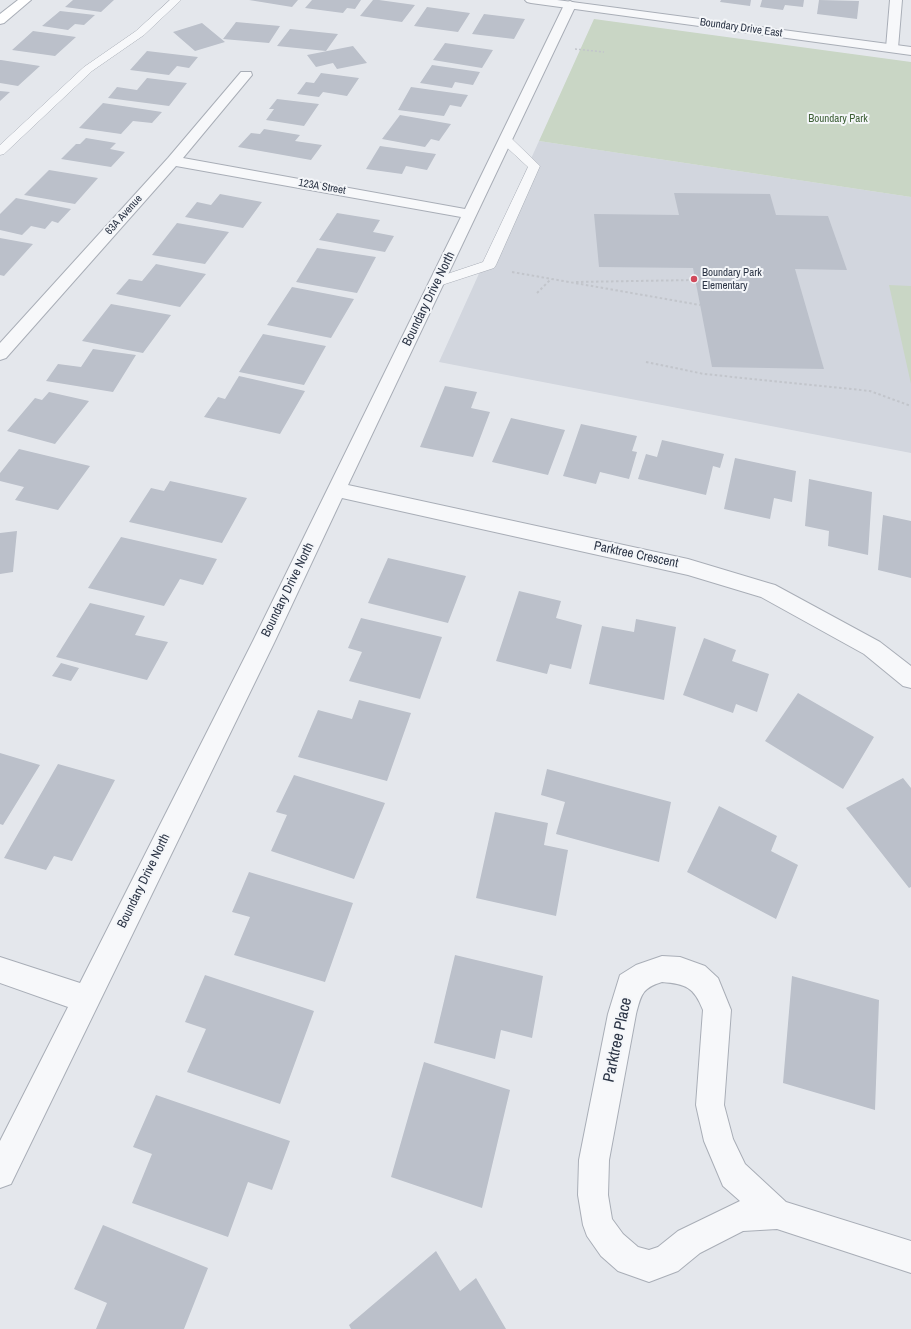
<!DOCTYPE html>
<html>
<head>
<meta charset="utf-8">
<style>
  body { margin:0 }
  canvas { display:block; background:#e4e7ec }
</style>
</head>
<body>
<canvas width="911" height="1329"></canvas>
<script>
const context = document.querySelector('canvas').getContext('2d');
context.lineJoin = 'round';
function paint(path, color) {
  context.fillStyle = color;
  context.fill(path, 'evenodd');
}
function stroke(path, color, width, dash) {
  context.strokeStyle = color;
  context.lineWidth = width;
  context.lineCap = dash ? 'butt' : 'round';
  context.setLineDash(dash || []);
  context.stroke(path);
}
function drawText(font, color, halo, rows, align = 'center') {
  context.font = font + ' "Archivo Narrow",sans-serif';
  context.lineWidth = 4;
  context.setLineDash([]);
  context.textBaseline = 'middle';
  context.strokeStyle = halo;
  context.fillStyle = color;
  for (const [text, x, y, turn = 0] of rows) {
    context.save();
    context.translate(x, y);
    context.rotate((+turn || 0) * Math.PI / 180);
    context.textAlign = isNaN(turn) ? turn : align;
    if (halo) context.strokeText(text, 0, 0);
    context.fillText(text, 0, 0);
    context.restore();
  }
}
const built = new Path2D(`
  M539 141 911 197V453L439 362Z`);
const green = new Path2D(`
  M594 19 911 62V197L539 141Z
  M889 285 911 286V384Z`);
const building = new Path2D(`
  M73 0H114L101 12 65 7Z
  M249 0H298L292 7Z
  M312 0H361L355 9 347 8 343 13 305 8Z
  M373 0H379L415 5 402 22 360 16Z
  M721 0H751L750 6 720 2Z
  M762 0H804L803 7 785 5 783 10 760 7Z
  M819 0 859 1 857 19 817 14Z
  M427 7 470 13 458 32 414 26Z
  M60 11 95 15 84 25 75 24 68 30 42 26Z
  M484 14 525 19 514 39 472 34Z
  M236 22 280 26 269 43 223 39Z
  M202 23 225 42 195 51 173 32Z
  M290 29 338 34 326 51 277 46Z
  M33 31 76 37 55 56 12 50Z
  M445 43 493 50 482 68 433 60Z
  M353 46 367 63 337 69 333 63 316 67 307 55Z
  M147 51 198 57 189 68 177 66 169 75 130 70Z
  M0 60H1L40 66 18 86 0 83Z
  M432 65 480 72 473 85 455 82 452 88 420 83Z
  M321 73 359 78 347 96 323 92 319 97 297 94 306 82 314 83Z
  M147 78 187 83 169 106 108 98 117 87 137 90Z
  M411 87 468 95 461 107 450 105 444 116 398 110Z
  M0 91 10 92 0 101Z
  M277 99 319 104 304 126 266 120 274 109H269Z
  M103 103 162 112 152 123 133 121 121 134 79 128Z
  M400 115 451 124 439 141 431 139 425 147 382 139Z
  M264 129 300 135 295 141 322 145 311 160 238 147 251 133 260 134Z
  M86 138 116 143 110 149 125 152 111 167 61 159 76 144H80Z
  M380 146 436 154 427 170 406 166 402 174 366 169Z
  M49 170 98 178 75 204 24 195Z
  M674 193 770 194 776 215 828 216 847 270 795 269 824 369 712 367 693 268 599 267 594 214 679 215Z
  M220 194 262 202 243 228 185 217 197 202 211 205Z
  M16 198 71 209 58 223 52 221 45 229 31 226 22 235 0 230V214Z
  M337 213 380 220 373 232 394 236 385 252 319 240Z
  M177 223 229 232 205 264 152 255Z
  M0 238 33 244 4 276 0 275Z
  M317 248 376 257 357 293 296 282Z
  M156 264 206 274 180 307 116 294 129 279 142 281Z
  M292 287 354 299 331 338 267 325Z
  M111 304 171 315 143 353 82 341Z
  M263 334 326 346 304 385 239 372Z
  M93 349 136 355 113 392 46 381 58 364 81 367Z
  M239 376 305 391 280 434 204 417 218 397 225 399Z
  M445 386 477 392 471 408 490 412 473 457 420 447Z
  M49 392 89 401 55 444 7 431 35 398 42 400Z
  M511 418 565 430 548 475 492 462Z
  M581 424 637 436 632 451 637 452 629 479 600 472 596 484 563 476Z
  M662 440 724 454 720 468 713 466 706 495 638 479 646 454 657 457Z
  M19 449 90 466 58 510 15 500 24 487 0 481V473Z
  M735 458 796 471 792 502 774 498 770 519 724 509Z
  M809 479 872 492 868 555 828 546 829 531 805 526Z
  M170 481 247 498 222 543 129 522 151 488 164 491Z
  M883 515 911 521V578L878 570Z
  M17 531 13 572 0 574V533Z
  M121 537 217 559 203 585 180 579 164 606 88 588Z
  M388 558 466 576 448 623 368 603Z
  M519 591 561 601 556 618 582 625 571 669 550 664 547 674 496 661Z
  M90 603 145 616 135 635 168 642 147 680 56 657Z
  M361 618 442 637 420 699 349 681 362 652 348 648Z
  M636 619 676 627 664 700 589 684 602 626 634 632Z
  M704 638 736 650 732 661 769 674 757 712 736 704 733 713 683 695Z
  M61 663 79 668 71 681 52 676Z
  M798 693 874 737 843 789 765 741Z
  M359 700 411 713 387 781 298 757 318 710 352 719Z
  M0 753 40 765 3 825 0 824Z
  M58 764 115 780 72 861 54 856 46 870 4 858Z
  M547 769 671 802 659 862 556 834 565 802 541 795Z
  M294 775 385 803 354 879 271 851 287 815 276 812Z
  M903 778 911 788V887L909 888 846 808Z
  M719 806 777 836 771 851 798 865 776 919 687 872Z
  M495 812 548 823 544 845 568 850 556 916 476 898Z
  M249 872 353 903 325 982 234 955 250 917 232 912Z
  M455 955 543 976 532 1038 501 1030 495 1059 434 1043Z
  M205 975 314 1011 280 1104 187 1072 206 1029 185 1022Z
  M792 976 879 1000 875 1110 783 1083Z
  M424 1062 510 1090 482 1208 391 1177Z
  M156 1095 290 1141 272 1190 248 1182 228 1237 132 1203 152 1154 133 1147Z
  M103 1225 208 1268 184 1329H96L107 1303 74 1289Z
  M436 1251 460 1291 476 1278 506 1329H351L349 1325Z`);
const pathFar1 = new Path2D(`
  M575 49 604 52`);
const path = new Path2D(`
  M512 272 700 305
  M576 282 695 280
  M537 293 551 279
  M646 362 704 374 870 391 911 406`);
const service = new Path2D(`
  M170 0H181L144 35 92 71 4 154 0 155V145L84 67 136 31Z
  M506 136 510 137 540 166 496 265 494 268 442 285 437 286 432 285 430 282 432 279 483 262 528 167 502 143 500 140 502 137Z`);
const minor = new Path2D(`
  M890 0H902L898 48 896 51H888L886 48Z
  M570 1 574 3 576 5 348 485 688 559 768 583 775 585 880 642 911 666V688L903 686 864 654 761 597 688 575 342 498 274 643 11 1184 0 1188V1141L68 1007 0 983V957L80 983 253 641 461 217 176 166 6 358 0 360V343L168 158 241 72H251L252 75 183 158 465 209 564 5 566 3Z
  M662 956 680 957 705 966 718 978 731 1010 724 1105 733 1139 745 1164 786 1202 911 1241V1273L777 1229 743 1231 700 1253 678 1271 649 1282 618 1271 601 1256 587 1236 583 1225 578 1195 579 1160 608 1014 620 975 636 965ZM662 982C686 984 694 987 703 1010L696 1105 704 1141 723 1186 740 1201 678 1231 658 1247 649 1250 638 1247 623 1234 612 1219 608 1195 609 1160 636 1014C641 995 642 988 662 982Z`);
const tertiary = new Path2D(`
  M525 0H557L911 47V55L531 3 527 2Z`);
const secondary = new Path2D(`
  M18 0H31L4 23 0 24V14Z`);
const markers = [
  [694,279,4,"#d1495b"]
];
const farStreetnames = [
  ["Boundary Drive East",741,28,8],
  ["123A Street",322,187,10],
  ["63A Avenue",124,215,-48]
];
const farParknames = [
  ["Boundary Park",838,119]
];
const farPoinames = [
  ["Boundary Park",702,273],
  ["Elementary",702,286]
];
const streetNames = [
  ["Boundary Drive North",429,299,-64],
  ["Parktree Crescent",636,555,12],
  ["Boundary Drive North",288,590,-64],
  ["Boundary Drive North",144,881,-64]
];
const nearStreetnames = [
  ["Parktree Place",618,1040,-78]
];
paint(built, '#d2d6de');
paint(green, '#c9d6c5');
paint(building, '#bbc0ca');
stroke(service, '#a9aeb7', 1);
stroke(minor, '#a9aeb7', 2);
stroke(tertiary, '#a9aeb7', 2);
stroke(secondary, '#a9aeb7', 2);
stroke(pathFar1, '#c2c5cb', 1.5, [2, 2]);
stroke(path, '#c2c5cb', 2, [2.5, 2.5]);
paint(service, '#f7f8fa');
paint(minor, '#f7f8fa');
paint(tertiary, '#f7f8fa');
paint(secondary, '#fff');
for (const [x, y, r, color] of markers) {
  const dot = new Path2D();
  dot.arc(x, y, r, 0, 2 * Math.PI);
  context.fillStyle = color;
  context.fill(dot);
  stroke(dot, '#f4f6f9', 1.5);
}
drawText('11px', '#2b3445', '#f4f6f9', farStreetnames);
drawText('11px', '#3f6138', '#f4f6f9', farParknames);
drawText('11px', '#2b3445', '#f4f6f9', farPoinames, 'left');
drawText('13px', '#2b3445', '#f4f6f9', streetNames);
drawText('16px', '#2b3445', '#f4f6f9', nearStreetnames);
</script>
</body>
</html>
